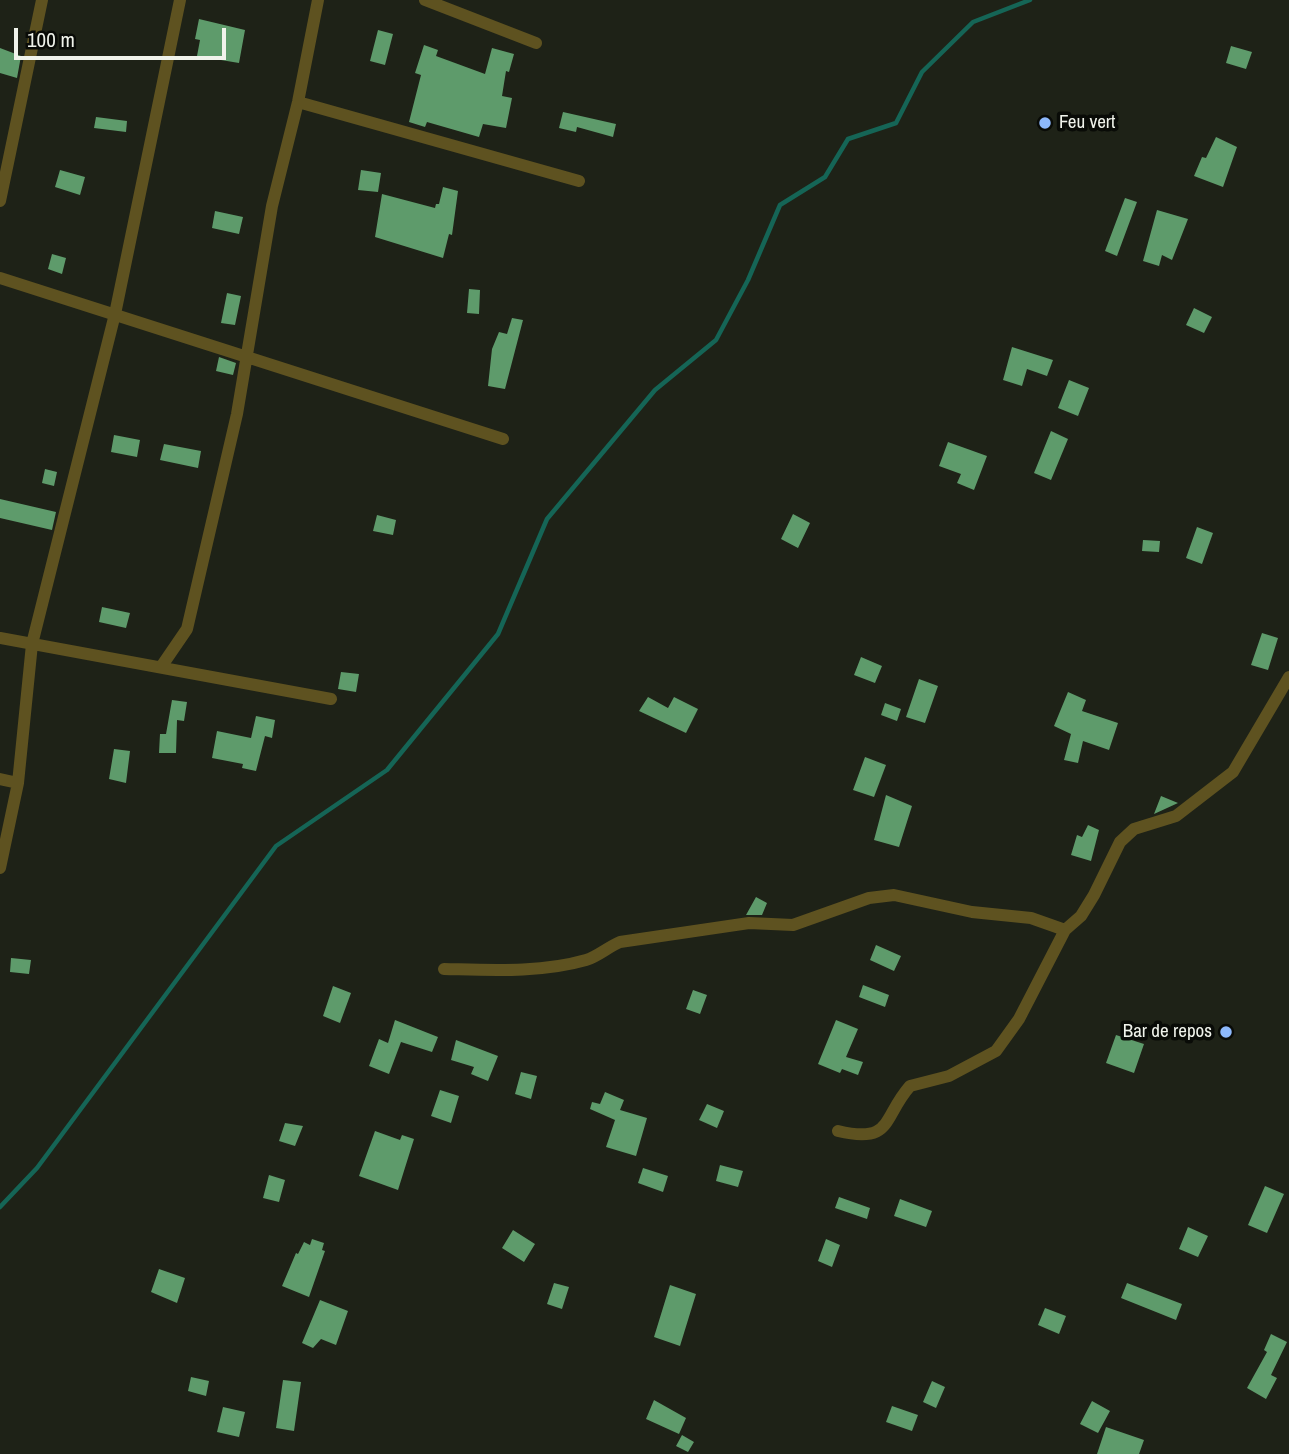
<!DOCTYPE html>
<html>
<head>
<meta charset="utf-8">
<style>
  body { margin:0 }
  #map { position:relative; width:1289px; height:1454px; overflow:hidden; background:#1e2217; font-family:"Archivo Narrow",sans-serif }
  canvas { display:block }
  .scale { position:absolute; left:14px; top:28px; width:212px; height:32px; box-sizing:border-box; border:4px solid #f0f3eb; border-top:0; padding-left:9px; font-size:21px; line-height:24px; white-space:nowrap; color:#f0f3eb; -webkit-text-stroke:5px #090b07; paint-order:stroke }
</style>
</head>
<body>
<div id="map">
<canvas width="1289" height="1454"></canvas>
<div class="scale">100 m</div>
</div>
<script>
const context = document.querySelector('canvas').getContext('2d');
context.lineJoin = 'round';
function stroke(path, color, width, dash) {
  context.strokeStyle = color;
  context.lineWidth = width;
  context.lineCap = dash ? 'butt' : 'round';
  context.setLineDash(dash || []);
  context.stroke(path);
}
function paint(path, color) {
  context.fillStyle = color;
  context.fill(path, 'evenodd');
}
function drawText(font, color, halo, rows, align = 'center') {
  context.font = font + ' "Archivo Narrow",sans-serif';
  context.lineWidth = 7;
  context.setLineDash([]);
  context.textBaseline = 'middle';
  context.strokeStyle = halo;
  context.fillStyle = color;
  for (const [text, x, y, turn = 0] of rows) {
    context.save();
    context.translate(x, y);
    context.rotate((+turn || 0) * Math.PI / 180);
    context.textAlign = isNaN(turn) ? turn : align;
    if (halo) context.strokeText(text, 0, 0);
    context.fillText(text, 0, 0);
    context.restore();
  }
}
const stream = new Path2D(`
  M0 1207 37 1168 276 846 387 770 498 634 547 519 655 390 716 340 748 280 780 205 825 177 848 139 896 123 922 72 973 22 1030 0`);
const building = new Path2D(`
  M199 19 245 30 239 63 197 56 200 40 195 39Z
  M378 30 393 34 385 65 370 61Z
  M424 45 438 50 436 56 485 74 492 48 514 54 509 72 506 71 502 96 512 98 506 128 483 124 479 137 427 122 425 127 409 122 421 75 415 73Z
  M1231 46 1252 52 1246 69 1226 63Z
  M0 48 21 56 17 78 0 73Z
  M563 112 616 124 613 137 577 127 576 132 559 128Z
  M96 117 127 121 126 132 94 128Z
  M1216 137 1237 147 1223 187 1194 176 1202 157 1206 158Z
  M60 170 85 177 80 195 55 187Z
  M361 170 381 173 378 192 358 190Z
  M443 187 458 191 452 235 449 234 443 258 375 237 382 194 435 208 436 204H439Z
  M1125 198 1137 202 1117 256 1105 251Z
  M1157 210 1188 219 1172 260 1162 255 1159 266 1143 261Z
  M215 211 243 217 239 234 212 228Z
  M52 254 66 258 62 274 48 269Z
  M469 289 480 290 479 314 467 313Z
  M227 293 241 296 235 325 221 323Z
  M1194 308 1212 317 1204 333 1186 325Z
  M512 318 523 320 505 389 488 386 492 349 499 332 507 334Z
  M1012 347 1053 360 1047 376 1027 369 1022 386 1003 380Z
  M219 357 236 363 233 375 216 371Z
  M1069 380 1089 388 1078 416 1058 408Z
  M1051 431 1068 439 1051 480 1034 473Z
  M114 435 140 440 137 457 111 452Z
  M948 442 987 456 974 490 957 483 961 474 939 466Z
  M164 444 201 451 198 468 160 460Z
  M45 469 57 472 54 486 42 483Z
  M0 499 56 512 52 530 0 518Z
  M793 514 810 523 798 548 781 539Z
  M377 515 396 520 393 535 373 531Z
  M1197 527 1213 533 1202 564 1186 558Z
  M1143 540 1160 541 1159 552 1142 551Z
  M102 607 130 613 126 628 99 622Z
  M1262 633 1278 638 1268 670 1251 665Z
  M861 657 882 666 875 683 854 675Z
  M341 672 359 674 356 692 338 689Z
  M919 679 938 686 925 723 906 717Z
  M1068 692 1086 700 1082 711 1118 723 1109 750 1083 741 1078 763 1064 760 1071 734 1054 726Z
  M648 697 668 708 674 697 698 709 686 733 639 711Z
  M172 700 187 702 184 721 177 720 176 753H159L160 734H166Z
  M885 703 901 709 897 721 881 715Z
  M256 716 275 720 272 738 265 736 256 771 242 768 243 764 212 758 217 731 251 738Z
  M114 749 130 751 126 783 109 779Z
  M865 757 886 765 874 797 853 790Z
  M886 795 912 806 899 847 874 840Z
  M1161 796 1178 803 1154 814Z
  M1088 825 1099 830 1091 861 1071 855 1077 835 1082 837Z
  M756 897 767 903 762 915H746Z
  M876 945 901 956 894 971 870 960Z
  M11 958 31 960 29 974 10 972Z
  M863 985 889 995 885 1007 859 997Z
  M333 986 351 993 340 1023 323 1016Z
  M693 990 707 995 700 1014 686 1009Z
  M395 1020 438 1037 432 1052 401 1042 389 1074 369 1066 379 1039 388 1043Z
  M836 1020 858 1029 846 1057 863 1062 858 1075 842 1069 840 1073 818 1064Z
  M1116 1035 1144 1044 1134 1073 1106 1063Z
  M456 1040 498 1056 488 1081 471 1074 474 1067 451 1060Z
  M521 1072 537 1076 531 1099 515 1094Z
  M440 1090 459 1096 451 1123 431 1116Z
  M605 1092 624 1100 620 1110 647 1118 636 1156 606 1147 615 1120 590 1109 592 1102 600 1104Z
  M707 1104 724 1111 717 1128 699 1120Z
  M285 1123 303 1126 295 1146 279 1141Z
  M375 1131 400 1140 402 1135 414 1139 398 1190 359 1176Z
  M720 1165 743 1171 738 1187 716 1181Z
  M643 1168 668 1176 663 1192 638 1183Z
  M269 1175 285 1180 279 1202 263 1198Z
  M1265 1186 1284 1194 1267 1233 1248 1225Z
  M839 1197 870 1208 867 1219 835 1208Z
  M900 1199 932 1211 926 1227 894 1216Z
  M1188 1227 1208 1236 1198 1257 1179 1249Z
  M513 1230 535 1244 524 1262 502 1248Z
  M312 1239 324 1243 322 1250 325 1251 309 1297 282 1286 296 1253 298 1254 304 1242 310 1245Z
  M826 1239 840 1245 832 1267 818 1261Z
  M159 1269 185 1278 177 1303 151 1292Z
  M554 1283 569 1287 562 1309 547 1304Z
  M1127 1283 1182 1304 1176 1320 1121 1298Z
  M670 1285 696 1294 680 1346 654 1337Z
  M320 1300 348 1311 336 1345 321 1339 313 1348 302 1343Z
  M1045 1308 1066 1316 1059 1334 1038 1325Z
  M1271 1334 1287 1342 1271 1375 1277 1378 1266 1399 1247 1388 1267 1352 1264 1350Z
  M191 1377 209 1381 206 1396 188 1391Z
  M283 1380 301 1382 294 1431 276 1428Z
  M932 1381 945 1387 936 1408 923 1402Z
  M654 1400 686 1418 679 1434 646 1419Z
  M1092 1401 1110 1411 1098 1433 1080 1424Z
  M892 1406 918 1415 912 1431 886 1422Z
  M223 1407 245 1412 239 1437 217 1432Z
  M1106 1427 1144 1440 1139 1454H1097Z
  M682 1435 694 1442 688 1452 676 1446Z`);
const minor = new Path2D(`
  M425 0 536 43
  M298 102 579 181
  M0 201 42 0
  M0 278 503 439
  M0 638 331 699
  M161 667 187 629 237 414 272 206 298 102 318 0
  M0 779 18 783
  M0 868 18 783 32 644 115 314 180 0
  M444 969C490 970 541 973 586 960 597 957 608 947 620 942L749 923 793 925 869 898 894 895 972 912 1031 918 1065 930
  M838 1131C893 1144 882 1118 910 1086L949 1076 996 1051 1019 1019 1065 930 1081 916 1094 895 1120 842 1134 829 1176 816 1233 772 1289 677`);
const markers = [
  [1045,123,7,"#8db9fc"],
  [1226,1032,7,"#8db9fc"]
];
const poiNames = [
  ["Feu vert",1059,123],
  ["Bar de repos",1212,1032,"right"]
];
stroke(stream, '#156556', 4.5);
paint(building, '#5e9b6b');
stroke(minor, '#5e5220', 12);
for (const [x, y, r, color] of markers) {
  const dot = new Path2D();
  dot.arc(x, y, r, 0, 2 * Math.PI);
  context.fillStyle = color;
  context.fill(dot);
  stroke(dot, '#090b07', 2.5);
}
drawText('19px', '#f0f3eb', '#090b07', poiNames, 'left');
</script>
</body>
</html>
